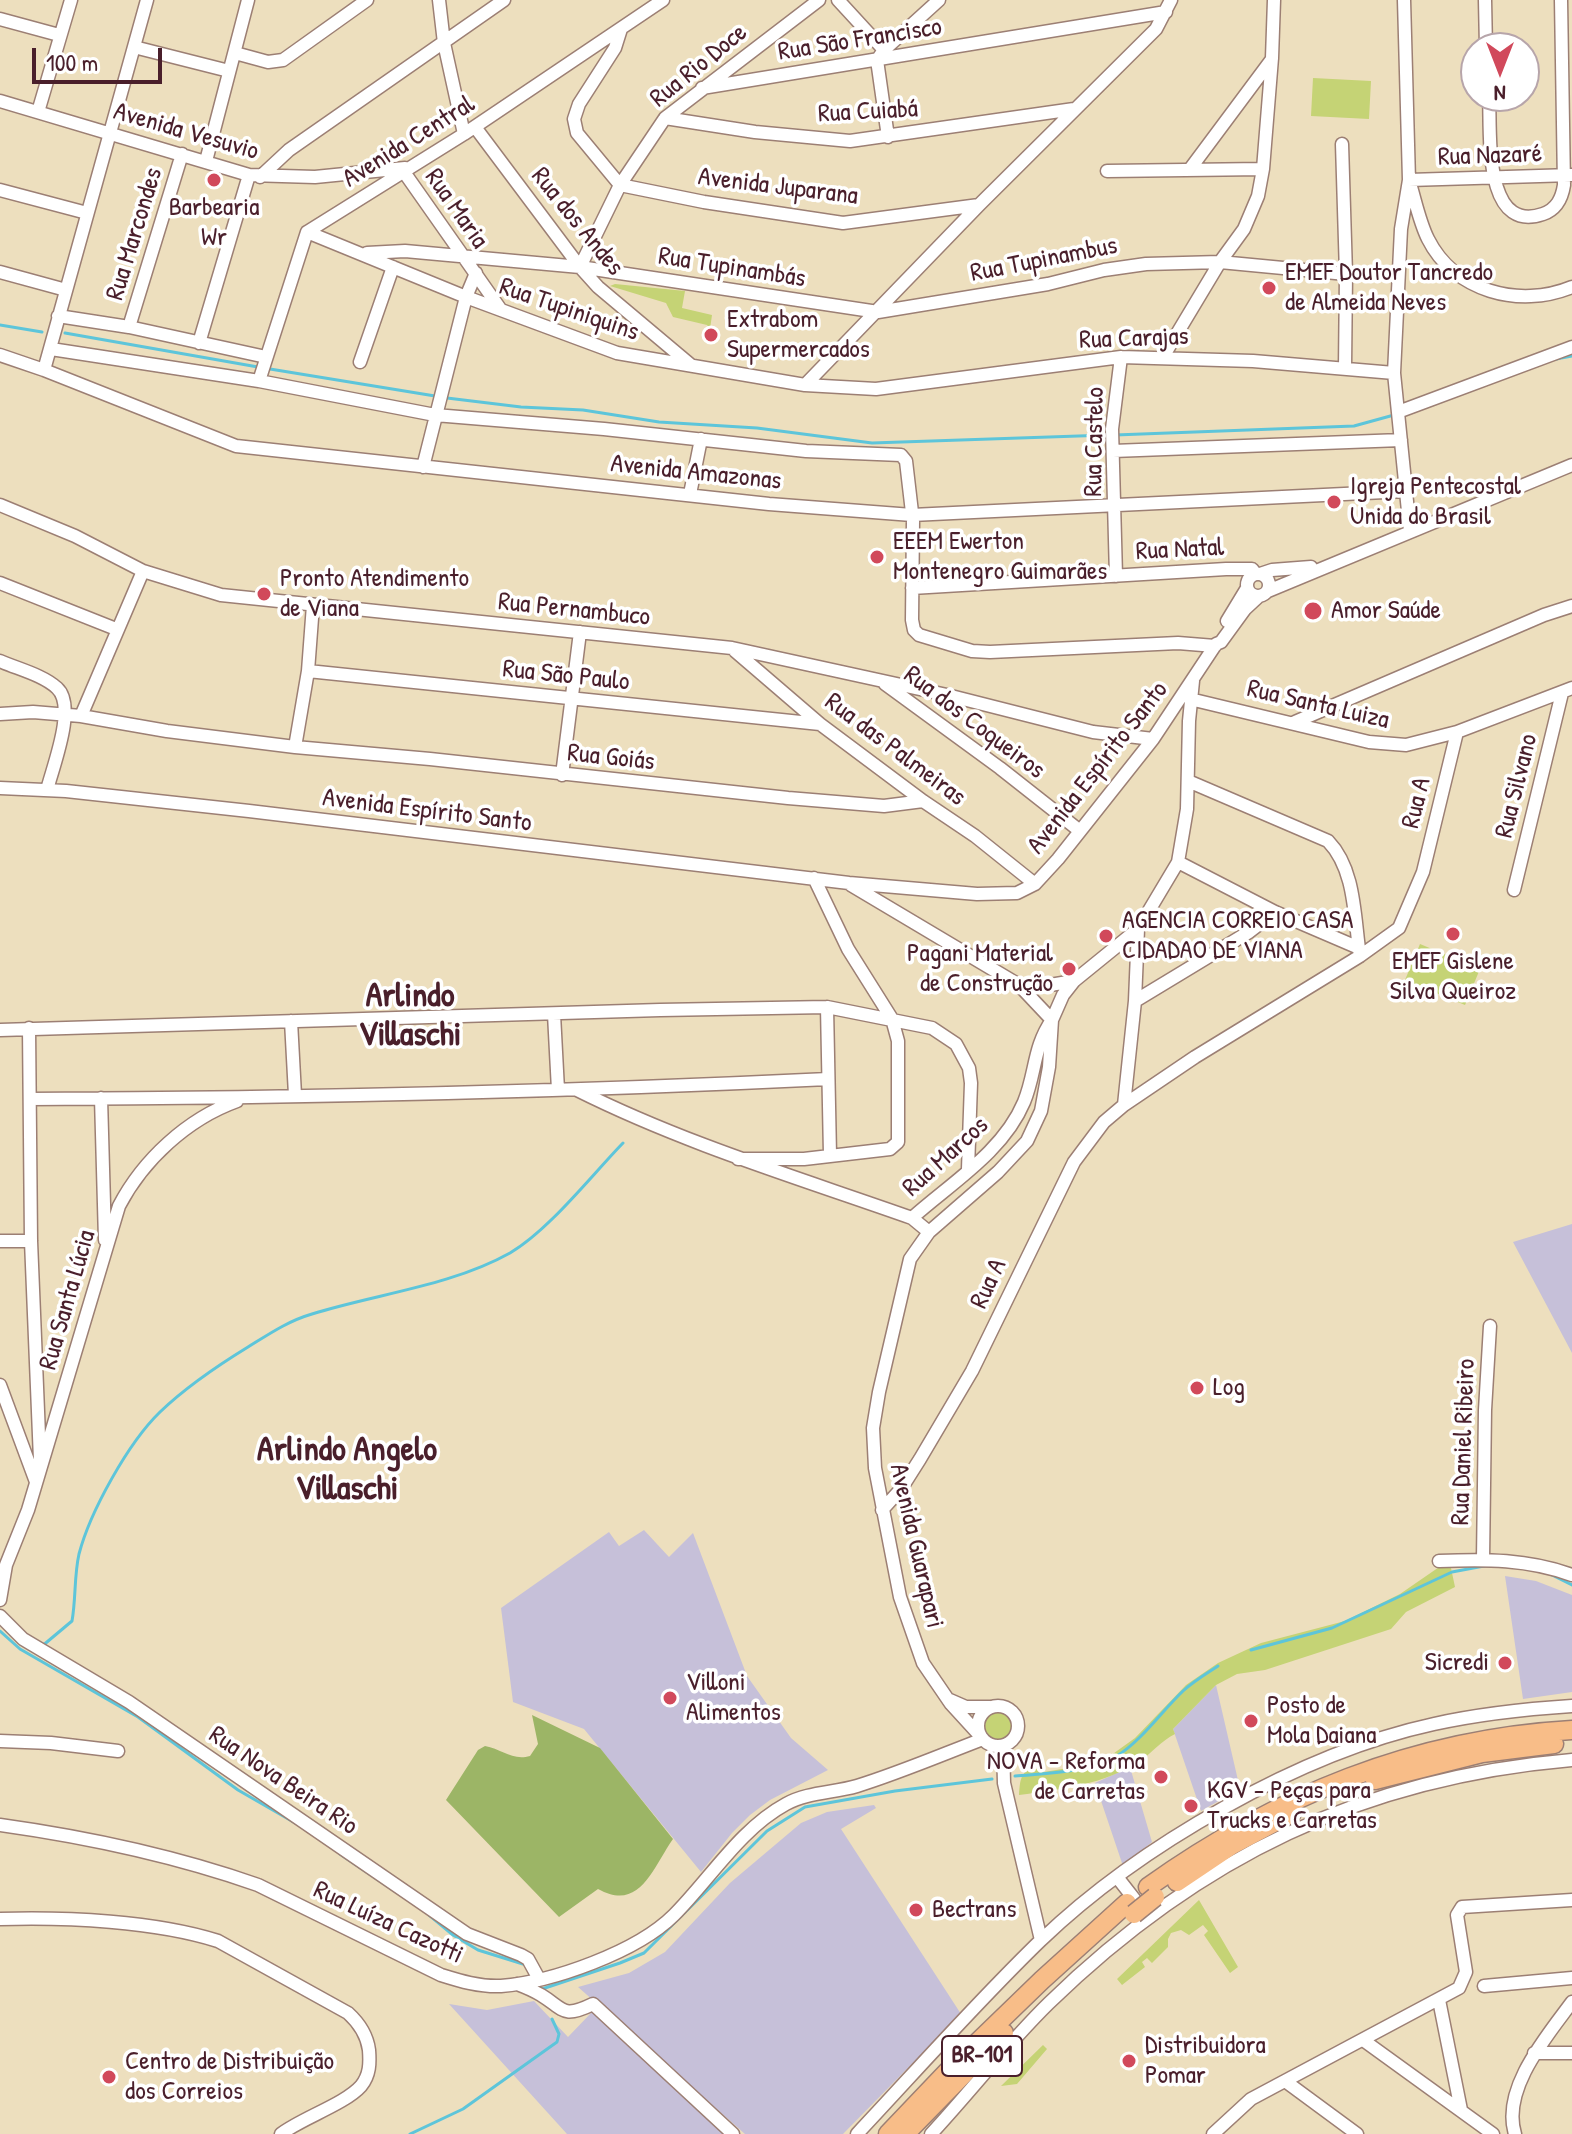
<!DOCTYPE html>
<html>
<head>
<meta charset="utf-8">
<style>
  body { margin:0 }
  #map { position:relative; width:1572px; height:2134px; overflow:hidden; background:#eddfbe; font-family:"Patrick Hand",sans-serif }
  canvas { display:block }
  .north { position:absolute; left:1460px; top:32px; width:80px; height:80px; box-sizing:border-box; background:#fff; border:2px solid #b7a5aa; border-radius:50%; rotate:180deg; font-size:22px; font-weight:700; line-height:32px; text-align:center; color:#4a1f2b }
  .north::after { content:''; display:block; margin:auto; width:28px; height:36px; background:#d1495b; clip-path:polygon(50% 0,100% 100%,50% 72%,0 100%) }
  .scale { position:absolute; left:32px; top:48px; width:130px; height:36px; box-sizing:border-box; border:4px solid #4a1f2b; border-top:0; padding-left:10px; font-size:24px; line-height:28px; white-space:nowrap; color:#4a1f2b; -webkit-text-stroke:6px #fff; paint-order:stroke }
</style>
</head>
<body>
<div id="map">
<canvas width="1572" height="2134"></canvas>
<div class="north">N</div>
<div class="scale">100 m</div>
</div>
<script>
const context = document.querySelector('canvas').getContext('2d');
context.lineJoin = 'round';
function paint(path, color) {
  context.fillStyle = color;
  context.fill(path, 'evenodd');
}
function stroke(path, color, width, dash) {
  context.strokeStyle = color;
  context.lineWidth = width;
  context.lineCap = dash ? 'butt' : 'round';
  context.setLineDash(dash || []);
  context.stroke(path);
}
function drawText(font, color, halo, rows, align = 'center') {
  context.font = font + ' "Patrick Hand",sans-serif';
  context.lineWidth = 7;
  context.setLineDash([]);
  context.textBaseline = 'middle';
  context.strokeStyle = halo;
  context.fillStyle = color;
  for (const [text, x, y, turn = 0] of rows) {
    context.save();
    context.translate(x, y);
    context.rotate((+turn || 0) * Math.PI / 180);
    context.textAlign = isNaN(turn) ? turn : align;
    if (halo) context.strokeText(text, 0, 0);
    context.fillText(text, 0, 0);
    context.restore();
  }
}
const industrial = new Path2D(`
  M1572 1224V1353L1513 1242Z
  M644 1530 669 1557 693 1533 747 1676 791 1738 828 1770 770 1800 750 1815 732 1833 701 1872 584 1729 513 1702 501 1608 609 1532 619 1546Z
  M1505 1576 1536 1581 1572 1595V1692L1523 1699Z
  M1216 1685 1240 1789 1201 1811 1173 1729Z
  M1130 1767 1152 1842 1123 1866 1095 1783Z
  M874 1805 876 1808 841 1829 961 2014 843 2134H745L578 1987 629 1973 665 1952 730 1883 801 1823 827 1812Z
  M534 2001 568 2037 591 2013H598L731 2134H567L449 2004 487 2010Z`);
const green = new Path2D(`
  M1313 78 1371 81 1369 119 1311 116Z
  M615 284 685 291 682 308 712 315 710 329 707 325 673 317 666 303 610 286Z
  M1420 944 1480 969 1465 1005 1405 980Z
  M1445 1563 1451 1568 1455 1587 1406 1612 1391 1629 1265 1670 1237 1674 1216 1685 1173 1729 1175 1734C1161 1741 1153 1752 1140 1761 1103 1785 1063 1789 1019 1795 1020 1782 1020 1774 1031 1767L1044 1772 1074 1767 1110 1756 1135 1738 1186 1685 1218 1663 1261 1643 1345 1621 1400 1594Z
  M984 1726a14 14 0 1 1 28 0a14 14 0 1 1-28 0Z
  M1199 1900 1238 1967 1230 1973 1204 1935 1208 1931 1203 1925 1189 1935 1181 1930 1171 1933 1168 1939V1947L1152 1963 1147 1958 1142 1962 1145 1967 1122 1985 1117 1979Z
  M1043 2045 1047 2049 1017 2084 1001 2086Z`);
const forest = new Path2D(`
  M532 1715 600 1748 673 1839C652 1869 640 1912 598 1889L559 1917 446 1800 478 1750 485 1746C502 1749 512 1761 530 1756L538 1744Z`);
const stream = new Path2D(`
  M0 325 42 332
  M65 333 258 367
  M1556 359 1572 356
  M270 369 435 396
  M447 398 521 407 583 410 659 422 757 428 872 443 1108 435
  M1115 435 1354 426 1394 415
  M1550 1574 1572 1585
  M0 1631 20 1649 138 1717 238 1790 297 1824
  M41 1647 72 1621C76 1599 74 1576 79 1554 90 1512 128 1443 160 1412 186 1387 217 1366 248 1347 269 1334 288 1321 312 1314 376 1294 451 1286 510 1253 549 1230 591 1176 623 1143
  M1251 1650 1332 1628 1452 1572 1484 1566
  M1015 1776C1048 1773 1089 1773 1117 1756 1143 1739 1161 1712 1183 1691 1194 1681 1206 1674 1218 1666
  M340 1854 396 1892
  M429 1915 453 1935 478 1950 523 1964
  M539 1990 620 1963 644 1953 767 1831 805 1807 895 1791 992 1779
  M410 2134 463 2109 557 2042 559 2034 552 2019`);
const minor = new Path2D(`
  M439 0 444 43 464 134
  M838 0 884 50
  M1404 0 1409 180 1401 229 1394 373 1410 531
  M1485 0 1486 48
  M0 19 59 35
  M621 29 615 48 579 104 574 119 577 133 620 185 704 202 843 223 979 205
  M134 47 229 71
  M235 53 268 62 283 60 367 0
  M702 88 1166 12
  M1489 96C1491 129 1482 235 1543 214 1557 209 1562 198 1564 185L1561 0
  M0 101 249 175 315 177 405 168
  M38 112 71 0
  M665 118 755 132 850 141 1074 109
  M475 127 580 267 598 287 692 366
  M888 137 877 60 884 50 939 0
  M1342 144 1346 274 1345 368
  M206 161 248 0
  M1190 169 1272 59
  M1107 171 1263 169
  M404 172 501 310
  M1572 175 1409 180C1415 199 1419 221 1428 239 1454 291 1519 309 1572 287
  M260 177 289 150 504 0
  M0 190 87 213
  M307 232 466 297 617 353 805 385 876 389 1121 357 1253 361 1394 373
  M367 253 405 251 580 267 878 312 1048 284 1104 270 1146 264 1220 262 1346 274
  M580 267 620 185 665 118 819 0
  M0 272 66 290
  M58 316 129 327 266 357
  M129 327 182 154
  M199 343 249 175
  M51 349 259 381 435 415 604 429 806 451 901 455 906 461 913 521 912 620 914 630 919 635 972 651 990 652 1178 643 1215 646
  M0 355 44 370 236 446 769 504 912 515 1406 491
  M1163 357 1220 262 1244 229 1258 196 1263 169 1272 58 1274 0
  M360 362 393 267
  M44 370 147 0
  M259 381 307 232 464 134 663 0
  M805 385 979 205 1156 29 1171 0
  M1398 412 1572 347
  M1113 451 1401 440
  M423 467 466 297 476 273
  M690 494 701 439
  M0 505 75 536 143 571 221 595 732 648 947 695 1093 732 1153 739
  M1247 585a11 11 0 1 1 22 0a11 11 0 1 1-22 0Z
  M1260 574 1272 570 1311 567
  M1116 576 1112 429 1121 357
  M0 583 116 629
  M912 588 1226 569H1252L1256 574
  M1268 591 1572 465
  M1227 621 1247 588
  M735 651 820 724 923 801 975 836 1035 884
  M0 661C18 669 43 675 57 688 77 706 53 766 47 790
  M308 671 820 724
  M885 684 1000 768 1080 831
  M1190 699 1369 742 1406 745 1457 732 1572 688
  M0 714 33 712 81 716 167 731 295 747 430 759 788 798 884 806 923 801
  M81 716 143 571
  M1295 722 1544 615 1572 606
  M295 747 308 671 313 605
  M562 775 580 632
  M1188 781 1328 841C1356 870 1354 918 1360 956
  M0 788 66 791 249 811 849 883 977 894 1017 893 1035 884 1058 859 1153 739 1216 644 1221 642 1245 609 1259 596
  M1178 862 1275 912 1359 948
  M851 885 1019 985 1052 1020
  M1514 890 1562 693
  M1019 985H1050L1074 981
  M1135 1001 1249 932 1275 912
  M827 1007 830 1155
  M554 1014 558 1090
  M291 1021 295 1095
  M29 1028 31 1241 40 1460
  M0 1030 660 1010 827 1007 932 1028 956 1044 969 1068 971 1083 968 1169
  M577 1090C685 1144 799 1178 912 1218L929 1232
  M101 1098 105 1240
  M30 1099C296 1098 562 1092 828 1079
  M1124 1105 1135 1001 1138 929
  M738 1159H804L890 1149 898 1142V1041L892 1019 848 949 814 878
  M912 1218C951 1183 1003 1152 1024 1102 1036 1073 1033 1047 1052 1020
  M0 1241H31
  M0 1385 36 1482
  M882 1510 901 1489 920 1459 972 1371 1074 1162 1104 1122 1124 1105 1195 1057 1360 956 1399 928 1423 872 1457 732
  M1483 1559 1485 1410 1490 1326
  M1439 1561C1485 1559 1528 1559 1572 1575
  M0 1600 6 1565 28 1510 119 1206C143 1160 187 1119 237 1101
  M0 1616 23 1639 129 1702 467 1934 521 1955 528 1959 539 1979
  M950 1700 966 1707H990
  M978 1726a20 20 0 1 1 40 0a20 20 0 1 1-40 0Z
  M0 1741 51 1743 118 1751
  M1003 1746 1004 1783 1041 1940
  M0 1825C86 1837 175 1856 258 1885L441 1975C460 1981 480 1987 501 1986 552 1982 637 1952 674 1915 710 1879 740 1829 786 1804 808 1792 833 1793 857 1786 899 1773 941 1755 983 1739L951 1704 923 1663 900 1597 875 1468 873 1428 879 1392 910 1259 929 1232 998 1172 1027 1141 1041 1111 1049 1067 1052 1020 1063 995 1074 981 1138 929 1178 862 1187 809 1189 721 1193 681
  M1117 1877 1146 1914
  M0 1919C66 1917 155 1921 218 1941L348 2013C359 2023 367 2035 369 2050 370 2063 370 2075 361 2086 345 2104 302 2118 281 2134
  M517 1984C525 1987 534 1991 541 1995 564 2009 562 2019 593 2004L733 2134
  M1484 1986 1572 1978
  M1439 2000 1461 2110
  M1363 2040 1493 2134
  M1534 2053H1572
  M1285 2081 1357 2134
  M857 2134C917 2070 977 2002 1040 1941 1139 1846 1300 1753 1434 1724 1479 1714 1526 1709 1572 1706
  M931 2134C971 2091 1007 2044 1049 2003 1199 1857 1362 1778 1572 1760
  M1213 2134 1251 2099 1459 1988 1466 1972 1457 1915 1462 1907 1572 1900
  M1515 2134C1501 2089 1547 2036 1572 2002`);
const highway = new Path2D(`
  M1375 1780 1482 1753 1554 1744
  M1177 1882 1232 1845 1292 1813
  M1148 1887C1276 1796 1414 1739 1572 1730
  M907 2132 1004 2033
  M888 2134 949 2070 1042 1980 1127 1903`);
const highwayBridge = new Path2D(`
  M1134 1914 1155 1897`);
const markers = [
  [214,180,8,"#d1495b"],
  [1269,288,8,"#d1495b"],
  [711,335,8,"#d1495b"],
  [1334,502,8,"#d1495b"],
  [877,557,8,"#d1495b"],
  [264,594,8,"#d1495b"],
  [1313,611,10,"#d1495b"],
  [1453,934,8,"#d1495b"],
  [1106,936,8,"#d1495b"],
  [1069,969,8,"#d1495b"],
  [1197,1388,8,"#d1495b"],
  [1505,1663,8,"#d1495b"],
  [670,1698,8,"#d1495b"],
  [1251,1721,8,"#d1495b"],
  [1161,1777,8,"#d1495b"],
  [1191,1806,8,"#d1495b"],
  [916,1910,8,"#d1495b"],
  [1129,2061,8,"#d1495b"],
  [109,2077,8,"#d1495b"]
];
const shields = [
  [982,2056,80]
];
const shieldNames = [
  ["BR-101",982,2056]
];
const streetNames = [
  ["Rua São Francisco",860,40,-9],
  ["Rua Rio Doce",699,66,-39],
  ["Rua Cuiabá",868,112,-3],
  ["Avenida Vesuvio",186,132,16],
  ["Avenida Central",409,142,-32],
  ["Rua Nazaré",1490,156,-2],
  ["Avenida Juparana",778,187,7],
  ["Rua Maria",456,209,55],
  ["Rua dos Andes",577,222,51],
  ["Rua Marcondes",135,234,-73],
  ["Rua Tupinambus",1044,260,-11],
  ["Rua Tupinambás",732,268,9],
  ["Rua Tupiniquins",569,310,19],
  ["Rua Carajas",1134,339,-2],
  ["Rua Castelo",1095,442,-89],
  ["Avenida Amazonas",696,473,6],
  ["Rua Natal",1180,550,-3],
  ["Rua Pernambuco",574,610,6],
  ["Rua São Paulo",566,676,6],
  ["Rua Santa Luiza",1318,705,13],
  ["Rua dos Coqueiros",974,723,37],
  ["Rua das Palmeiras",895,750,37],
  ["Rua Goiás",611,758,6],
  ["Avenida Espírito Santo",1098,768,-52],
  ["Rua Silvano",1517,786,-76],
  ["Rua A",1417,803,-76],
  ["Avenida Espírito Santo",427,811,7],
  ["Rua Marcos",946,1157,-42],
  ["Rua A",989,1284,-65],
  ["Rua Santa Lúcia",68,1300,-74],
  ["Rua Daniel Ribeiro",1464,1442,-88],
  ["Avenida Guarapari",916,1546,77],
  ["Rua Nova Beira Rio",283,1781,34],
  ["Rua Luíza Cazotti",388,1923,25]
];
const poiNames = [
  ["Barbearia",214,208,"center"],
  ["Wr",214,238,"center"],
  ["EMEF Doutor Tancredo",1285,273],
  ["de Almeida Neves",1285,303],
  ["Extrabom",727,320],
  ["Supermercados",727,350],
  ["Igreja Pentecostal",1350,487],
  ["Unida do Brasil",1350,517],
  ["EEEM Ewerton",893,542],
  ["Montenegro Guimarães",893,572],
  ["Pronto Atendimento",280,579],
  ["de Viana",280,609],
  ["Amor Saúde",1331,611],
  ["AGENCIA CORREIO CASA",1122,921],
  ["CIDADAO DE VIANA",1122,951],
  ["Pagani Material",1053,954,"right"],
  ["de Construção",1053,984,"right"],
  ["EMEF Gislene",1453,962,"center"],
  ["Silva Queiroz",1453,992,"center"],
  ["Log",1213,1388],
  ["Sicredi",1489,1663,"right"],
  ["Villoni",686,1683],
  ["Alimentos",686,1713],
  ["Posto de",1267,1706],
  ["Mola Daiana",1267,1736],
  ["NOVA - Reforma",1145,1762,"right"],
  ["de Carretas",1145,1792,"right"],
  ["KGV - Peças para",1207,1791],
  ["Trucks e Carretas",1207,1821],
  ["Bectrans",932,1910],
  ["Distribuidora",1145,2046],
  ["Pomar",1145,2076],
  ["Centro de Distribuição",125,2062],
  ["dos Correios",125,2092]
];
const districtNames = [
  ["Arlindo",410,997],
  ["Villaschi",410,1036],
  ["Arlindo Angelo",347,1451],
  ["Villaschi",347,1490]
];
paint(industrial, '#c6c0d9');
paint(green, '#c5d375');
paint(forest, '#9cb566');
stroke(stream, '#5dc5da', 3);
stroke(minor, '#9c7f74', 15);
stroke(highway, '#9c7f74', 21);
stroke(minor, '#fff', 12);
stroke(highway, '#f8bd88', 18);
stroke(highwayBridge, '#9c7f74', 21, []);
stroke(highwayBridge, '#f8bd88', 18);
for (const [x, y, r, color] of markers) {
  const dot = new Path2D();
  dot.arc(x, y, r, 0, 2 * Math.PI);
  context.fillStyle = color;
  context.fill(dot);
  stroke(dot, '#fff', 3);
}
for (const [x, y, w] of shields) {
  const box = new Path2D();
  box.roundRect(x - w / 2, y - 20, w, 40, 6);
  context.fillStyle = '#fff';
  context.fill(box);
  stroke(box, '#4a1f2b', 2);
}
drawText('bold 24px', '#4a1f2b', null, shieldNames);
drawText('26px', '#4a1f2b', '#fff', streetNames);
drawText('26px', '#4a1f2b', '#fff', poiNames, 'left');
drawText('bold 34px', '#4a1f2b', '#fff', districtNames);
</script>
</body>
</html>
